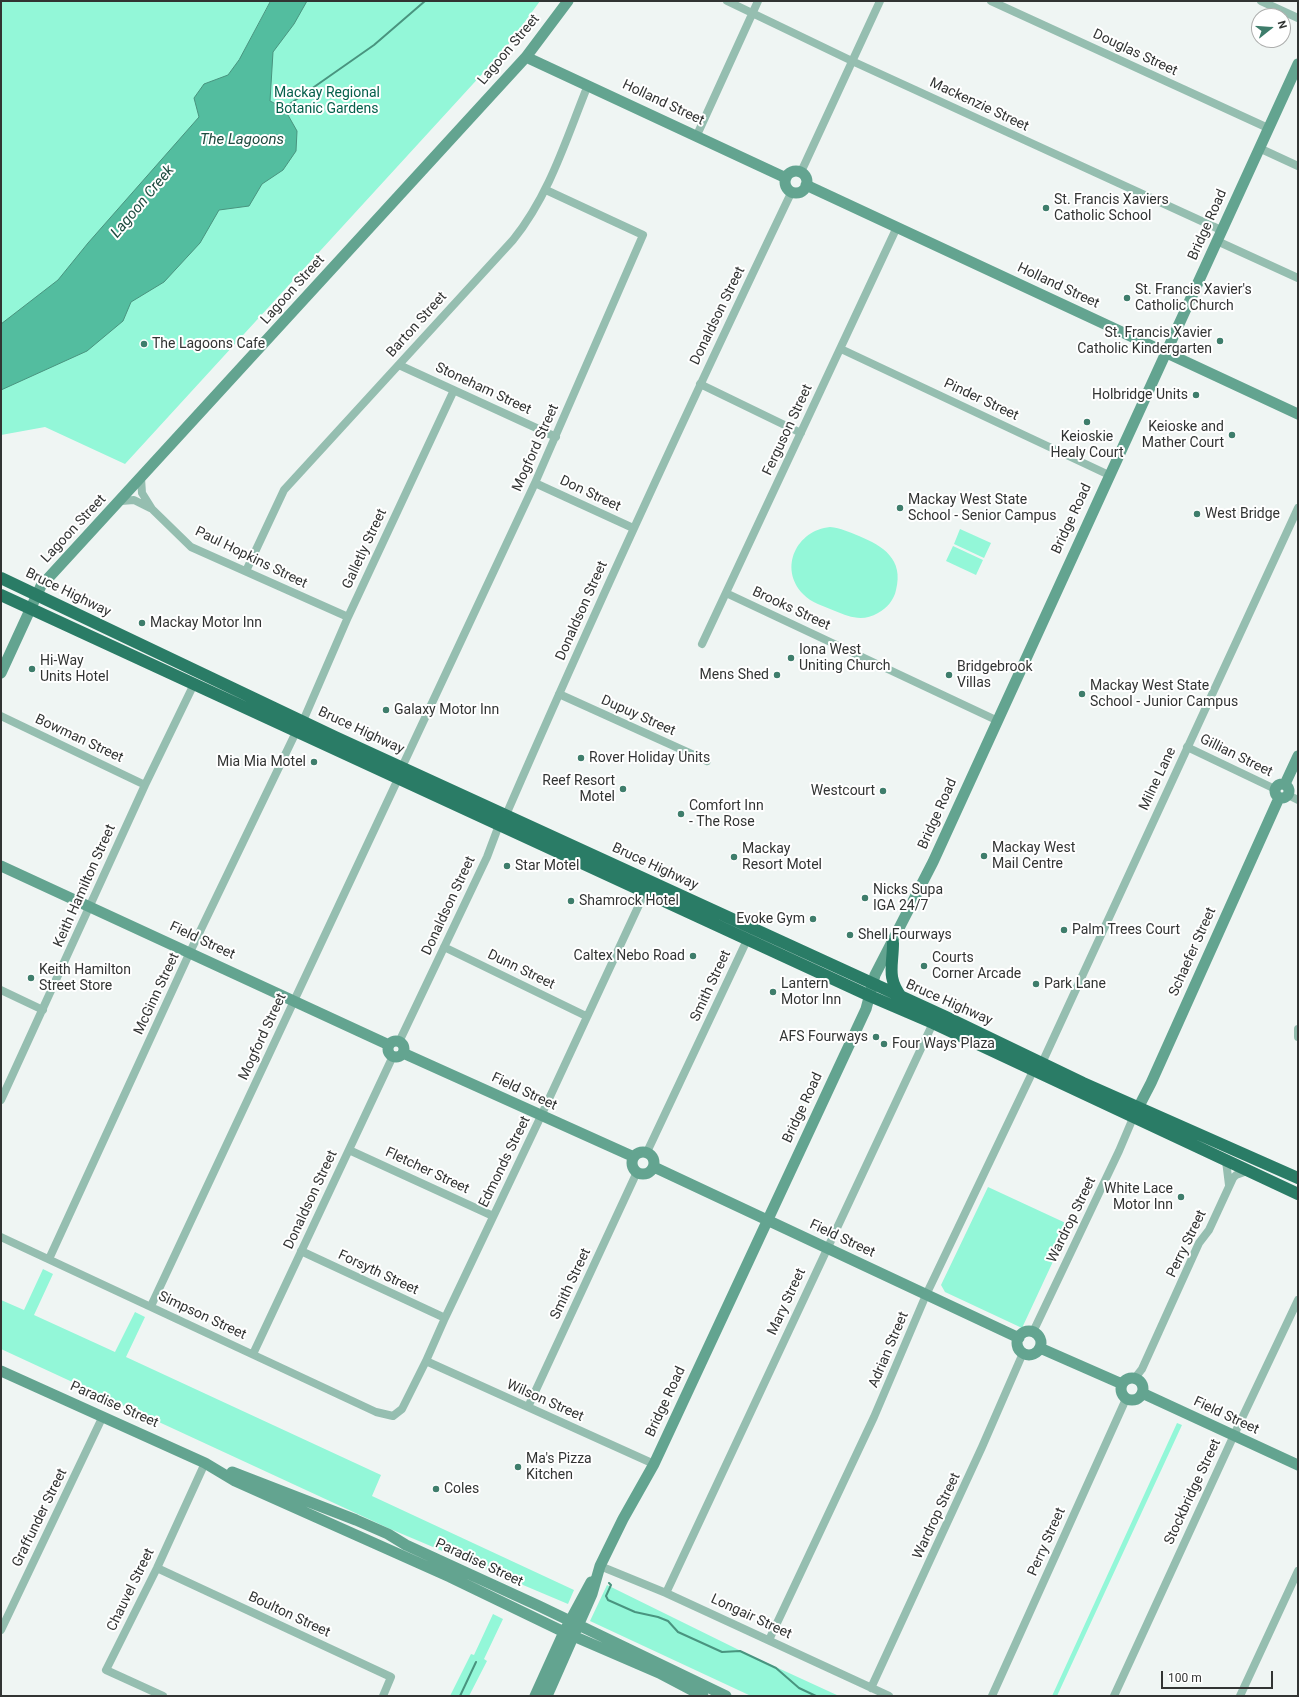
<!DOCTYPE html>
<html>
<head>
<meta charset="utf-8">
<style>
  body { margin:0 }
  #map { position:relative; width:1299px; height:1697px; overflow:hidden; background:#eff5f3; font-family:Roboto,sans-serif }
  canvas { display:block }
  .frame { position:absolute; inset:0; border:2px solid #323433; pointer-events:none }
  .north { position:absolute; left:1251px; top:8px; width:40px; height:40px; box-sizing:border-box; background:#fff; border:1px solid #adaead; border-radius:50%; rotate:73deg; font-size:11px; font-weight:700; line-height:16px; text-align:center; color:#323433 }
  .north::after { content:''; display:block; margin:auto; width:14px; height:18px; background:#3e7d6b; clip-path:polygon(50% 0,100% 100%,50% 72%,0 100%) }
  .scale { position:absolute; left:1161px; top:1671px; width:112px; height:18px; box-sizing:border-box; border:2px solid #323433; border-top:0; padding-left:5px; font-size:12px; line-height:14px; white-space:nowrap; color:#323433; -webkit-text-stroke:3px #fff; paint-order:stroke }
</style>
</head>
<body>
<div id="map">
<canvas width="1299" height="1697"></canvas>
<div class="frame"></div>
<div class="north">N</div>
<div class="scale">100 m</div>
</div>
<script>
const context = document.querySelector('canvas').getContext('2d');
context.lineJoin = 'round';
function paint(path, color) {
  context.fillStyle = color;
  context.fill(path, 'evenodd');
}
function stroke(path, color, width, dash) {
  context.strokeStyle = color;
  context.lineWidth = width;
  context.lineCap = dash ? 'butt' : 'round';
  context.setLineDash(dash || []);
  context.stroke(path);
}
function drawText(font, color, halo, rows, align = 'center') {
  context.font = font + ' Roboto,sans-serif';
  context.lineWidth = 4;
  context.setLineDash([]);
  context.textBaseline = 'middle';
  context.strokeStyle = halo;
  context.fillStyle = color;
  for (const [text, x, y, turn = 0] of rows) {
    context.save();
    context.translate(x, y);
    context.rotate((+turn || 0) * Math.PI / 180);
    context.textAlign = isNaN(turn) ? turn : align;
    if (halo) context.strokeText(text, 0, 0);
    context.fillText(text, 0, 0);
    context.restore();
  }
}
const green = new Path2D(`
  M1 1H540L505 49 125 464 45 427 1 435Z
  M830 527C841 528 849 532 859 536 883 546 904 559 896 590 894 600 887 608 878 613 863 622 849 617 835 611 824 606 811 603 803 594 778 568 797 530 830 527Z
  M960 529 991 543 984 558 954 544Z
  M953 546 983 560 976 575 946 561Z
  M988 1187 1070 1225 1022 1328 945 1292 941 1285Z
  M43 1269 53 1274 34 1315 115 1352 135 1312 145 1317 126 1357 381 1475 372 1496 574 1590 568 1604 388 1528 1 1349V1300L24 1310Z
  M1177 1423 1182 1425 1057 1696H1052Z
  M607 1585 741 1651 839 1696H751L590 1621Z
  M493 1614 503 1619 484 1659 487 1661 469 1696H450L471 1654 474 1655Z`);
const water = new Path2D(`
  M271 1H307L294 24 273 52 270 101 284 108 297 131 296 151 283 170 262 184 249 206 219 210 200 243 164 282 131 302 123 321 87 351 1 390V324L58 280 88 243 199 117 194 98 204 84 228 75 239 60Z`);
const stream = new Path2D(`
  M284 108 374 45 425 1
  M609 1583 611 1585 606 1596 608 1600 635 1612 658 1617 668 1621 678 1632 722 1652 740 1651 776 1668 799 1688 816 1696
  M460 1696 476 1662`);
const street = new Path2D(`
  M727 1 852 61 1221 230
  M991 1 1268 128
  M1261 1 1298 18
  M697 135 758 1
  M1259 148 1298 166
  M801 172 880 1
  M1217 241 1298 278
  M841 349 1109 475
  M399 365 556 437
  M700 384 801 433
  M141 478 142 493 152 509 191 547 348 617
  M535 483 633 528
  M121 501 134 500 150 508
  M246 571 284 490 513 240C550 194 566 139 588 85
  M726 593 996 720
  M702 644 897 227
  M559 694 707 761
  M1 716 145 785
  M1187 747 1275 789
  M402 767 535 483 643 235 546 190
  M1288 795 1298 800
  M444 947 586 1016
  M1 990 43 1010
  M1298 1029V1037
  M399 1042 487 857 499 825 506 815C597 605 693 398 792 191
  M1042 1063 1298 508
  M1 1100 145 785 194 684
  M349 1150 493 1216
  M647 1152 747 940
  M1226 1161 1229 1185
  M1 1237 376 1412 393 1416 402 1409 426 1361 445 1318 541 1116 645 892
  M301 1251 445 1318
  M49 1259 190 952 296 732 303 721 348 617 454 390
  M151 1306 398 779
  M1033 1332 1119 1151 1133 1118
  M253 1354 393 1056
  M426 1361 654 1464
  M1135 1378 1142 1369 1199 1243 1209 1230 1233 1178 1236 1175 1247 1171
  M528 1407 637 1172
  M600 1566 666 1593 889 1696
  M157 1568 391 1677 383 1696
  M666 1593 933 1023
  M1 1630 103 1416
  M769 1640 874 1417 926 1295 1033 1071
  M871 1688 982 1447 1023 1353
  M163 1696 106 1670 157 1568 205 1463
  M992 1696 1126 1399
  M1114 1696 1234 1435 1298 1300
  M1240 1696 1298 1571`);
const secondary = new Path2D(`
  M526 57 786 178
  M785 182a11 11 0 1 1 22 0a11 11 0 1 1-22 0Z
  M806 185 1298 414
  M1 673 41 586 526 57 568 1
  M1275 791a7 7 0 1 1 14 0a7 7 0 1 1-14 0Z
  M1285 784 1298 756
  M1 866 389 1045
  M388 1049a8 8 0 1 1 16 0a8 8 0 1 1-16 0Z
  M403 1053 634 1157
  M1135 1114 1151 1083 1279 798
  M632 1163a11 11 0 1 1 22 0a11 11 0 1 1-22 0Z
  M654 1167 1019 1338
  M1017 1343a12 12 0 1 1 24 0a12 12 0 1 1-24 0Z
  M1040 1348 1122 1384
  M1 1371 205 1463 235 1481 450 1577 564 1632 659 1673 703 1696
  M1121 1389a11 11 0 1 1 22 0a11 11 0 1 1-22 0Z
  M1142 1393 1298 1465
  M232 1472 356 1520 388 1534 406 1545 539 1606 726 1696
  M535 1696 564 1632 591 1582
  M547 1696 592 1594 600 1566 623 1519 654 1464 866 1009 875 975 933 862 1298 64`);
const highway = new Path2D(`
  M1 578 335 737 946 1017 1083 1083 1298 1178
  M1 595 870 996 933 1023 1298 1194
  M893 943C893 966 886 977 902 998`);
const markers = [
  [1046,208,4,"#3e7d6b"],
  [1127,298,4,"#3e7d6b"],
  [1220,341,4,"#3e7d6b"],
  [144,344,4,"#3e7d6b"],
  [1196,395,4,"#3e7d6b"],
  [1087,422,4,"#3e7d6b"],
  [1232,435,4,"#3e7d6b"],
  [900,508,4,"#3e7d6b"],
  [1197,514,4,"#3e7d6b"],
  [142,623,4,"#3e7d6b"],
  [791,658,4,"#3e7d6b"],
  [32,669,4,"#3e7d6b"],
  [777,675,4,"#3e7d6b"],
  [949,675,4,"#3e7d6b"],
  [1082,694,4,"#3e7d6b"],
  [386,710,4,"#3e7d6b"],
  [581,758,4,"#3e7d6b"],
  [314,762,4,"#3e7d6b"],
  [623,789,4,"#3e7d6b"],
  [883,791,4,"#3e7d6b"],
  [681,814,4,"#3e7d6b"],
  [984,856,4,"#3e7d6b"],
  [734,857,4,"#3e7d6b"],
  [507,866,4,"#3e7d6b"],
  [865,898,4,"#3e7d6b"],
  [571,901,4,"#3e7d6b"],
  [813,919,4,"#3e7d6b"],
  [1064,930,4,"#3e7d6b"],
  [850,935,4,"#3e7d6b"],
  [693,956,4,"#3e7d6b"],
  [924,966,4,"#3e7d6b"],
  [31,978,4,"#3e7d6b"],
  [1036,984,4,"#3e7d6b"],
  [773,992,4,"#3e7d6b"],
  [876,1037,4,"#3e7d6b"],
  [884,1044,4,"#3e7d6b"],
  [1181,1197,4,"#3e7d6b"],
  [518,1467,4,"#3e7d6b"],
  [436,1489,4,"#3e7d6b"]
];
const streetNames = [
  ["Lagoon Street",509,50,-50],
  ["Douglas Street",1135,53,25],
  ["Holland Street",663,103,25],
  ["Mackenzie Street",979,105,25],
  ["Bridge Road",1208,225,-66],
  ["Holland Street",1058,286,25],
  ["Lagoon Street",293,290,-48],
  ["Donaldson Street",718,316,-64],
  ["Barton Street",417,325,-48],
  ["Stoneham Street",483,389,25],
  ["Pinder Street",981,400,25],
  ["Ferguson Street",788,430,-65],
  ["Mogford Street",536,448,-66],
  ["Don Street",590,494,25],
  ["Bridge Road",1072,519,-65],
  ["Lagoon Street",74,529,-47],
  ["Galletly Street",365,549,-65],
  ["Paul Hopkins Street",251,558,26],
  ["Bruce Highway",68,593,26],
  ["Brooks Street",791,609,25],
  ["Donaldson Street",582,611,-66],
  ["Dupuy Street",638,716,24],
  ["Bruce Highway",361,731,25],
  ["Bowman Street",79,739,25],
  ["Gillian Street",1236,756,26],
  ["Milne Lane",1158,779,-65],
  ["Bridge Road",938,814,-66],
  ["Bruce Highway",655,867,25],
  ["Keith Hamilton Street",85,886,-66],
  ["Donaldson Street",449,906,-65],
  ["Field Street",202,941,25],
  ["Schaefer Street",1193,952,-66],
  ["Dunn Street",521,970,26],
  ["Smith Street",711,986,-65],
  ["McGinn Street",157,994,-65],
  ["Bruce Highway",949,1003,24],
  ["Mogford Street",263,1037,-65],
  ["Field Street",524,1092,25],
  ["Bridge Road",803,1108,-65],
  ["Edmonds Street",505,1162,-64],
  ["Fletcher Street",427,1171,25],
  ["Donaldson Street",311,1200,-65],
  ["Wardrop Street",1072,1220,-64],
  ["Field Street",842,1239,25],
  ["Perry Street",1187,1244,-64],
  ["Forsyth Street",378,1273,25],
  ["Smith Street",571,1284,-65],
  ["Mary Street",787,1302,-65],
  ["Simpson Street",202,1316,25],
  ["Adrian Street",889,1350,-67],
  ["Wilson Street",545,1401,24],
  ["Bridge Road",666,1402,-65],
  ["Paradise Street",114,1405,24],
  ["Field Street",1226,1416,25],
  ["Stockbridge Street",1193,1492,-65],
  ["Wardrop Street",937,1516,-65],
  ["Graffunder Street",40,1518,-64],
  ["Perry Street",1047,1542,-66],
  ["Paradise Street",479,1563,25],
  ["Chauvel Street",131,1590,-64],
  ["Boulton Street",289,1615,25],
  ["Longair Street",751,1617,25]
];
const parkNames = [
  ["Mackay Regional",327,93],
  ["Botanic Gardens",327,109]
];
const poiNames = [
  ["St. Francis Xaviers",1054,200],
  ["Catholic School",1054,216],
  ["St. Francis Xavier's",1135,290],
  ["Catholic Church",1135,306],
  ["St. Francis Xavier",1212,333,"right"],
  ["Catholic Kindergarten",1212,349,"right"],
  ["The Lagoons Cafe",152,344],
  ["Holbridge Units",1188,395,"right"],
  ["Keioske and",1224,427,"right"],
  ["Mather Court",1224,443,"right"],
  ["Keioskie",1087,437,"center"],
  ["Healy Court",1087,453,"center"],
  ["Mackay West State",908,500],
  ["School - Senior Campus",908,516],
  ["West Bridge",1205,514],
  ["Mackay Motor Inn",150,623],
  ["Iona West",799,650],
  ["Uniting Church",799,666],
  ["Hi-Way",40,661],
  ["Units Hotel",40,677],
  ["Bridgebrook",957,667],
  ["Villas",957,683],
  ["Mens Shed",769,675,"right"],
  ["Mackay West State",1090,686],
  ["School - Junior Campus",1090,702],
  ["Galaxy Motor Inn",394,710],
  ["Rover Holiday Units",589,758],
  ["Mia Mia Motel",306,762,"right"],
  ["Reef Resort",615,781,"right"],
  ["Motel",615,797,"right"],
  ["Westcourt",875,791,"right"],
  ["Comfort Inn",689,806],
  ["- The Rose",689,822],
  ["Mackay West",992,848],
  ["Mail Centre",992,864],
  ["Mackay",742,849],
  ["Resort Motel",742,865],
  ["Star Motel",515,866],
  ["Nicks Supa",873,890],
  ["IGA 24/7",873,906],
  ["Shamrock Hotel",579,901],
  ["Evoke Gym",805,919,"right"],
  ["Palm Trees Court",1072,930],
  ["Shell Fourways",858,935],
  ["Caltex Nebo Road",685,956,"right"],
  ["Courts",932,958],
  ["Corner Arcade",932,974],
  ["Keith Hamilton",39,970],
  ["Street Store",39,986],
  ["Lantern",781,984],
  ["Motor Inn",781,1000],
  ["Park Lane",1044,984],
  ["AFS Fourways",868,1037,"right"],
  ["Four Ways Plaza",892,1044],
  ["White Lace",1173,1189,"right"],
  ["Motor Inn",1173,1205,"right"],
  ["Ma's Pizza",526,1459],
  ["Kitchen",526,1475],
  ["Coles",444,1489]
];
const waterNames = [
  ["The Lagoons",242,140],
  ["Lagoon Creek",143,202,-50]
];
paint(green, '#93f7d8');
paint(water, '#53bd9f');
stroke(water, '#49947f', 1);
stroke(stream, '#49947f', 2);
stroke(street, '#95beb0', 8);
stroke(secondary, '#63a490', 11);
stroke(highway, '#2a7c66', 12);
for (const [x, y, r, color] of markers) {
  const dot = new Path2D();
  dot.arc(x, y, r, 0, 2 * Math.PI);
  context.fillStyle = color;
  context.fill(dot);
  stroke(dot, '#fff', 1.5);
}
drawText('14px', '#323433', '#fff', streetNames);
drawText('14px', '#05604c', '#fff', parkNames);
drawText('14px', '#323433', '#fff', poiNames, 'left');
drawText('italic 15px', '#204d41', '#fff', waterNames);
</script>
</body>
</html>
